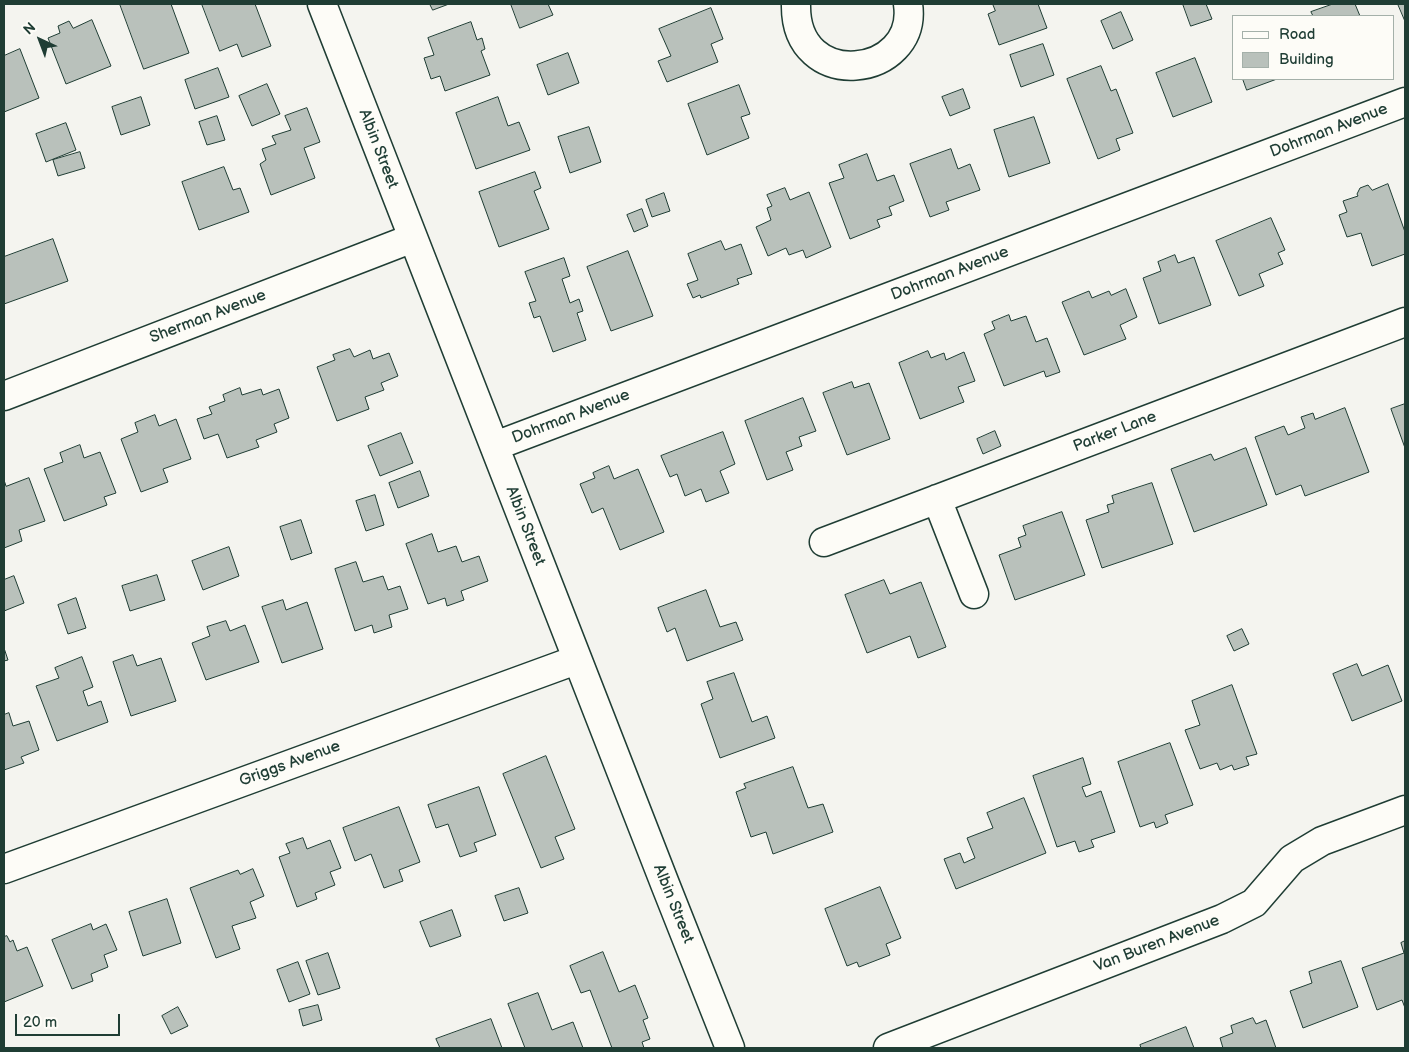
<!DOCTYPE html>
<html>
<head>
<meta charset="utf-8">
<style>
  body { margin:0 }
  #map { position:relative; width:1409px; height:1052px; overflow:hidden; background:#f4f4ef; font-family:"Balsamiq Sans",sans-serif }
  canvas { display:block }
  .frame { position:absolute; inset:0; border:5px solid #1f3d34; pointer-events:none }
  .legend { position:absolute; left:1232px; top:15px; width:162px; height:65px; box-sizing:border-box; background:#fdfcf7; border:1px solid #a4b0a9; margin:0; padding:6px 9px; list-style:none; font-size:15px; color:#1f3d34 }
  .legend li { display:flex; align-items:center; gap:10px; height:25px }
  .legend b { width:25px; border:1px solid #a4b0a9 }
  .north { position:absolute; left:15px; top:15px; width:50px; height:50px; -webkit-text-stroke:4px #fdfcf7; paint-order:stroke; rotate:317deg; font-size:14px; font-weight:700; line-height:20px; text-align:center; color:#1f3d34 }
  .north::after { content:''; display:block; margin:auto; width:18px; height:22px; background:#1f3d34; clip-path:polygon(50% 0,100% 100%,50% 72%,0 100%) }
  .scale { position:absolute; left:15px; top:1014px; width:105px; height:22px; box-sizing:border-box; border:2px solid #1f3d34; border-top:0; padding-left:6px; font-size:15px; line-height:18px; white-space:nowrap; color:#1f3d34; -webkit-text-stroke:4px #fdfcf7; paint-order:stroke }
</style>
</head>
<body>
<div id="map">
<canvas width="1409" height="1052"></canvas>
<div class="frame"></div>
<ul class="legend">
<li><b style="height:6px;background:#fdfcf7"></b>Road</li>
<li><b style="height:14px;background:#b9c1bb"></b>Building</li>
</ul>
<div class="north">N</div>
<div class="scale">20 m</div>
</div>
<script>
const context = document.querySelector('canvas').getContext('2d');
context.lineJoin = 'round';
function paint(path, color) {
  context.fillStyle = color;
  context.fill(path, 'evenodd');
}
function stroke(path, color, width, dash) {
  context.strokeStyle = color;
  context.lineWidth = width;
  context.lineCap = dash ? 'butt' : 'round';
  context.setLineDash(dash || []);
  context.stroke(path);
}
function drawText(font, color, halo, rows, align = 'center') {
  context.font = font + ' "Balsamiq Sans",sans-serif';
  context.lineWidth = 4.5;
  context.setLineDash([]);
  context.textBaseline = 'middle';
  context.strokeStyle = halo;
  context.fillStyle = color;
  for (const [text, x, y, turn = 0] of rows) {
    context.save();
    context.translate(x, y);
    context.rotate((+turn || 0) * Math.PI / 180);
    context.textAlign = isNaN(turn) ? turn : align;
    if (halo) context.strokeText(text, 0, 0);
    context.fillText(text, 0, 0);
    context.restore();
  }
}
const building = new Path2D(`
  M120 4H171L189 53 144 69Z
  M202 4H255L271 46 242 57 237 44 220 51Z
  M430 4H449L433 10Z
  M511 4H548L553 15 520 28Z
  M993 4H1038L1047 28 999 45 988 14 995 11Z
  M1183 4H1206L1212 19 1191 26Z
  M1333 4H1355L1360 16H1313L1311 12Z
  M1398 4H1405V21Z
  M711 8 723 39 711 44 718 62 667 82 658 61 671 56 659 29Z
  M1121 12 1133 40 1113 49 1101 21Z
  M92 20 111 66 66 84 48 38 60 33 58 26 69 21 73 28Z
  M471 22 477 40 482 38 485 49 481 51 490 75 445 91 440 76 431 79 424 58 434 55 428 38Z
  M1043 44 1054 75 1021 87 1010 55Z
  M20 49 39 98 4 112V56Z
  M568 53 579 83 548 95 537 65Z
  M1195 58 1212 102 1173 117 1156 73Z
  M1101 66 1111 91 1116 89 1133 133 1116 139 1120 150 1098 159 1067 79Z
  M218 68 229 97 195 109 185 80Z
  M1243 79H1277L1247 90Z
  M267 84 280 114 252 126 239 96Z
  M739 85 750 114 741 117 749 138 707 155 688 104Z
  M963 89 970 108 950 116 942 97Z
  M141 97 150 125 121 135 112 107Z
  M498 97 508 126 519 122 530 150 476 169 456 113Z
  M307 108 320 142 304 148 315 178 271 195 260 164 266 160 262 149 276 144 272 136 291 130 285 116Z
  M217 116 225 140 207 145 199 122Z
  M1034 117 1050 163 1009 177 994 130Z
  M66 123 76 150 46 162 36 134Z
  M589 127 601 162 570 173 558 137Z
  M951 149 958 169 970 164 980 190 946 202 949 210 930 217 910 164Z
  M80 152 85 168 58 176 53 160Z
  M867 154 877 181 894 175 904 201 889 207 892 215 877 220 880 227 850 239 829 183 844 178 839 165Z
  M224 167 233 190 240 188 249 212 199 230 182 182Z
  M535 172 541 188 534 191 549 229 499 247 479 192Z
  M1388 184 1405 232V254L1372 266 1361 233 1347 237 1339 215 1347 212 1343 201 1358 196 1357 194 1360 188 1368 185 1372 190Z
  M785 188 790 200 809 192 831 247 806 258 803 250 789 255 786 248 768 256 756 227 771 220 767 208 772 206 767 195Z
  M664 193 670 211 652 217 646 200Z
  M642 209 648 226 634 232 627 215Z
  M1271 218 1285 250 1278 253 1283 264 1259 274 1264 286 1239 296 1216 241Z
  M53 239 68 281 4 304V257Z
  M721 241 725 250 741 244 752 274 737 279 739 284 701 298 700 295 693 298 687 284 698 280 688 254Z
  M628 251 653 316 611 331 587 267Z
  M1175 255 1178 263 1194 257 1211 305 1159 324 1143 278 1161 271 1158 262Z
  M564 258 570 276 562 279 570 303 579 299 583 311 577 313 586 340 553 352 540 316 534 318 529 303 536 301 525 272Z
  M1126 289 1137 317 1120 325 1126 339 1084 355 1062 302 1089 291 1092 298 1109 291 1111 295Z
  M1009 315 1011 321 1026 316 1036 342 1047 338 1060 372 1046 377 1044 371 1004 386 984 334 995 329 992 322Z
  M350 349 354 357 370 350 373 359 389 353 398 376 381 383 384 390 365 397 369 409 337 421 317 367 335 360 333 355Z
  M928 351 931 358 944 353 946 360 964 352 975 381 958 387 964 402 920 419 899 363Z
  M852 382 854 388 869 383 890 439 847 455 823 393Z
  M240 388 242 395 261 389 263 395 279 389 289 418 274 424 277 432 256 440 259 447 227 458 218 434 204 439 197 419 212 414 209 407 225 401 223 395Z
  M803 398 816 431 799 437 802 446 786 452 793 470 767 480 745 421Z
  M1405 404V448L1391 409Z
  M1345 408 1369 472 1305 496 1301 485 1276 495 1255 437 1284 426 1288 435 1305 428 1301 417 1313 413 1315 419Z
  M155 415 159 426 176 419 191 459 163 469 168 482 141 492 121 439 138 432 135 423Z
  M995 431 1001 446 983 454 977 439Z
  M723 432 735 464 720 471 729 493 706 502 701 489 685 496 677 474 670 477 661 456Z
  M401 433 413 463 380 476 368 446Z
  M80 445 84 458 100 452 116 493 104 497 107 505 64 521 44 469 63 462 60 453Z
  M1246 448 1267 505 1194 532 1171 469 1211 454 1214 460Z
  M609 466 614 479 638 469 664 532 620 550 603 508 592 513 580 484 595 478 593 473Z
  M420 471 429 496 398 508 389 483Z
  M29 478 45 521 19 530 22 541 4 548V480L6 486Z
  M1152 483 1173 544 1102 568 1086 520 1109 512 1107 505 1114 503 1112 496Z
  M375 495 384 525 366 531 356 501Z
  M1062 512 1085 575 1015 600 999 555 1021 547 1018 538 1026 535 1023 526Z
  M301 520 312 553 291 560 280 527Z
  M432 534 438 552 456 546 462 562 479 556 488 581 461 591 464 600 447 606 445 598 428 604 406 544Z
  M229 547 239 576 203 590 192 561Z
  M356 562 363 582 383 576 388 590 400 586 408 609 389 615 392 627 374 633 372 625 355 631 335 569Z
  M157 575 165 600 130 611 122 586Z
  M14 576 24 603 4 611V580Z
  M884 580 890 594 921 582 946 647 918 658 910 636 867 653 845 595Z
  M706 590 720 627 736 622 743 640 687 661 675 628 667 632 658 608Z
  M76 598 86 628 68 634 58 605Z
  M283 600 286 610 307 602 323 649 282 663 262 607Z
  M226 621 230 631 245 625 259 662 206 680 192 643 210 636 207 627Z
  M1242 629 1249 644 1234 651 1227 636Z
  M4 648 8 660 4 661Z
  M133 655 137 666 161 658 176 701 131 716 113 662Z
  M82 657 93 687 83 691 88 706 101 701 108 722 57 741 36 686 59 678 55 668Z
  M1357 664 1362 676 1388 665 1402 701 1352 721 1333 674Z
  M734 673 752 722 767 716 775 738 720 758 701 704 713 699 707 682Z
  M1232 685 1257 754 1246 757 1249 765 1234 770 1232 765 1220 770 1217 763 1200 769 1185 730 1200 725 1192 701Z
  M9 713 13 726 29 721 39 750 21 757 24 763 4 770V715Z
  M1170 743 1193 805 1165 815 1168 823 1156 828 1154 822 1140 827 1118 762Z
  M546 756 575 829 555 837 564 859 541 868 503 774Z
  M1083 758 1091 784 1082 787 1086 797 1101 791 1115 832 1091 840 1094 847 1079 852 1075 841 1057 847 1033 776Z
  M793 767 808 808 823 804 833 832 773 854 766 832 751 837 736 792 746 788 744 784Z
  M479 787 496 835 474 843 477 851 460 857 448 824 436 828 428 805Z
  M1024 798 1046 853 956 889 944 859 960 853 964 863 975 858 967 838 993 828 987 813Z
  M399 807 420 862 399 870 403 881 384 888 371 854 355 861 343 828Z
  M303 838 307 849 330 840 341 868 330 872 335 885 315 893 317 899 297 907 279 857 290 853 286 844Z
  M253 869 264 896 250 902 256 918 232 926 240 949 216 958 190 888 238 870 240 874Z
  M880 887 901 938 886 944 890 955 859 967 857 962 847 966 825 909Z
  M519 888 528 913 504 921 495 896Z
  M167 899 181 943 143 956 129 912Z
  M452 910 461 936 430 947 420 922Z
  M91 924 93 930 106 924 117 950 104 955 108 967 91 974 93 981 72 989 52 940Z
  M7 936 10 942 13 940 17 951 27 947 43 986 4 1002V937Z
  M1405 941V1008L1402 1000 1377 1010 1362 968 1404 953 1401 943Z
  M603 952 619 992 635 985 648 1018 643 1020 650 1039 642 1042 644 1048H612L590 990 581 993 570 966Z
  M328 953 340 988 318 995 306 961Z
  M1341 961 1358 1007 1303 1028 1290 991 1312 983 1309 972Z
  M298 962 310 994 289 1002 277 970Z
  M538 993 552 1030 573 1022 583 1048H525L508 1004Z
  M318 1005 322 1020 303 1026 299 1010Z
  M178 1007 188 1026 171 1034 162 1016Z
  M1253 1018 1256 1024 1266 1020 1276 1048H1223L1220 1038 1233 1033 1231 1026Z
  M491 1019 502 1048H440L436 1039Z
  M1186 1027 1194 1048H1141L1140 1045Z`);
const minor = new Path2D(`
  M322 4C457 353 592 701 730 1048
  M796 4C794 94 919 78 908 4
  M4 396 413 238
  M495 446 1405 102
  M937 499 974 594
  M824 542 1405 322
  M4 869 576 660
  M888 1048 1222 919 1254 903 1292 859 1322 841 1405 810`);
const streetNames = [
  ["Dohrman Avenue",1329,131,-21],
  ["Albin Street",378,149,69],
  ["Dohrman Avenue",950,274,-21],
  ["Sherman Avenue",208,317,-21],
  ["Dohrman Avenue",571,417,-21],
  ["Parker Lane",1115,432,-21],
  ["Albin Street",525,526,69],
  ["Griggs Avenue",290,764,-20],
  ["Albin Street",673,904,68],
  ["Van Buren Avenue",1157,944,-21]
];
paint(building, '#b9c1bb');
stroke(building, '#1f3d34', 1);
stroke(minor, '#1f3d34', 31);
stroke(minor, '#fdfcf7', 28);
drawText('16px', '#1f3d34', '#fdfcf7', streetNames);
</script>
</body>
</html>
